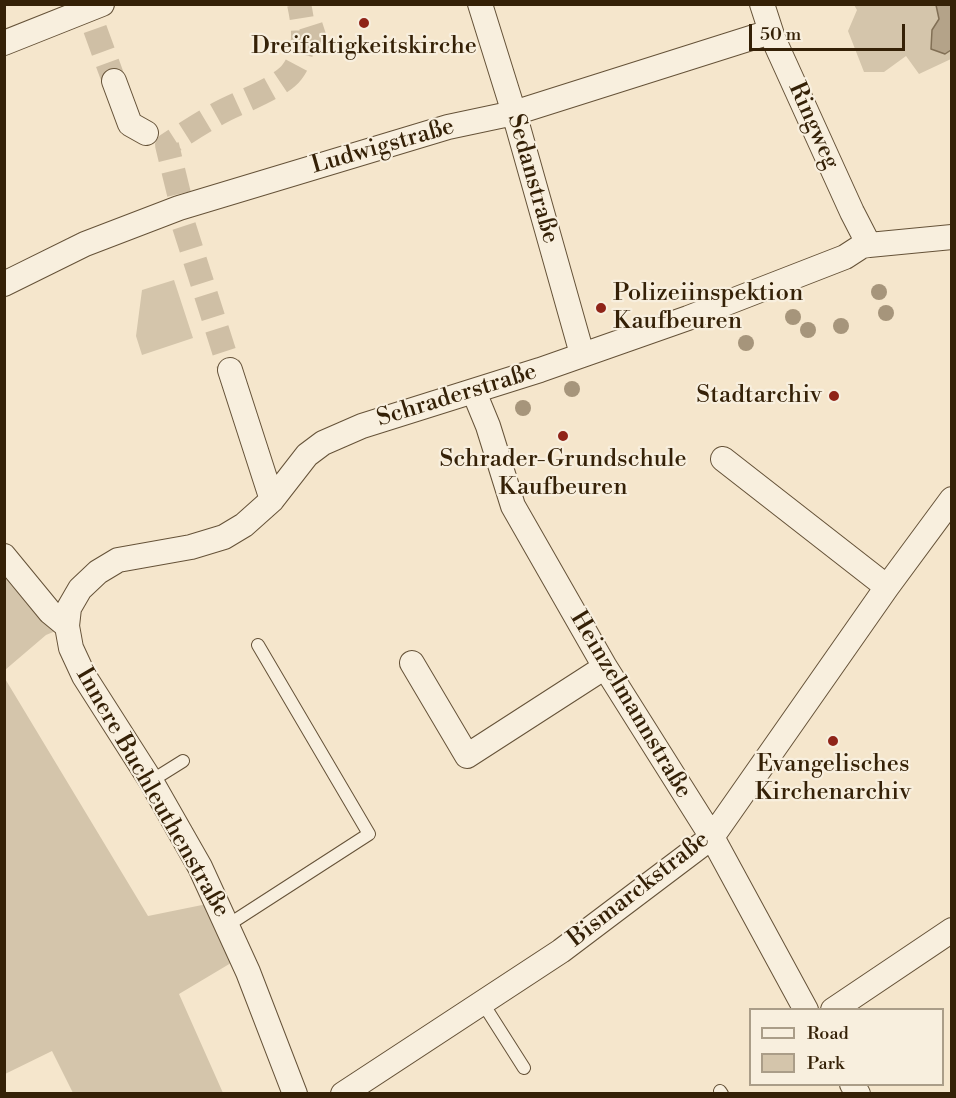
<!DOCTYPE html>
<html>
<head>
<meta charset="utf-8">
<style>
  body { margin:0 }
  #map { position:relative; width:956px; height:1098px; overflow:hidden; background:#f5e6cc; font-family:"Libre Bodoni",serif }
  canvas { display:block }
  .frame { position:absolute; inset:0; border:6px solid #352107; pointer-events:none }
  .legend { position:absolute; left:749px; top:1008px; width:195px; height:78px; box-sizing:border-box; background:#f8efde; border:2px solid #aa9d88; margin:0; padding:8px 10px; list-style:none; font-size:18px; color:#352107 }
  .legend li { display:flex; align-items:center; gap:12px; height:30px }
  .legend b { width:30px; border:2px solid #aa9d88 }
  .scale { position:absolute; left:749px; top:24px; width:156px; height:27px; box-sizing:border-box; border:3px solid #352107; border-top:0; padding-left:8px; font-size:18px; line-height:21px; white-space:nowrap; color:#352107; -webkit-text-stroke:4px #f8efde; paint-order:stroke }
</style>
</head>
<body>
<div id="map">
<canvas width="956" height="1098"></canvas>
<div class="frame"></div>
<ul class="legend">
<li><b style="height:8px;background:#f8efde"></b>Road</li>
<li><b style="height:16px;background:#d4c5ab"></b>Park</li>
</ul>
<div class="scale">50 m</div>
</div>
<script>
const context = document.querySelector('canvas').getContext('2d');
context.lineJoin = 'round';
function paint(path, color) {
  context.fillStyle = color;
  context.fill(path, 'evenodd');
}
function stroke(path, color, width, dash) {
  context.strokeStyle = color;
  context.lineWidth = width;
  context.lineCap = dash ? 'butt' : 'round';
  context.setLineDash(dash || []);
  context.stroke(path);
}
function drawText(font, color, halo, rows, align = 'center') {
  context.font = font + ' "Libre Bodoni",serif';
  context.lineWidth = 4.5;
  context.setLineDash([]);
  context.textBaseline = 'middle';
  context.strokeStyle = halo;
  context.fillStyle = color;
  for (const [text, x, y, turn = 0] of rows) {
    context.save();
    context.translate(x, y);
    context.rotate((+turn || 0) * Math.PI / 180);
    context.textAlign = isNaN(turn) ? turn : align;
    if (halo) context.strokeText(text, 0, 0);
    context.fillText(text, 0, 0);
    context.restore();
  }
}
const green = new Path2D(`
  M854 5H936L940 19 932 30 945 54 951 50V59L919 74 906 56 884 72H864L848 31 857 10Z
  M174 280 193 338 142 355 136 336 142 290Z
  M4 569 58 630 46 635 5 670Z
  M4 677 148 916 212 903 236 960 179 994 223 1093H73L52 1051 5 1074Z`);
const water = new Path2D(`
  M936 5H951V50L945 54 931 49 932 30 939 19Z`);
const streetTunnel = new Path2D(`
  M95 29 114 81
  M303 41 331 32
  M179 194 167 145C184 134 201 123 219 113 237 103 280 88 292 72 307 52 304 27 299 4
  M184 226 230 370`);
const lane = new Path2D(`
  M151 781 183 761
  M228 925 369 834 258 645
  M482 1002 524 1068
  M720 1091 722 1094`);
const street = new Path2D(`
  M480 4 514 113 582 354
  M762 4 773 38 852 212 869 245
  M4 43 102 4
  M114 81 130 124 146 133
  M4 284 85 244 179 208 448 127 514 113 770 32
  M230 370 272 500
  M474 392 488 426 513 506 605 667 712 837 806 1010
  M723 459 887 587
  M4 556 50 612 67 626
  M412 663 467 756 605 667
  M833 1010 952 930
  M852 1084 858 1094
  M295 1094 248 972 200 867 151 781 84 676 71 648 67 626 69 608 80 589 98 572 118 560 191 547 224 537 244 525 272 500 307 455 323 443 362 426 540 370 688 318 845 257 862 246 869 245 952 237
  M343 1094 561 951 712 837 887 587 952 499`);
const trees = [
  [879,292],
  [886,313],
  [793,317],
  [841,326],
  [808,330],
  [746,343],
  [572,389],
  [523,408]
];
const markers = [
  [364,23,6,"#8f2418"],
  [601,308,6,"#8f2418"],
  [834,396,6,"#8f2418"],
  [563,436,6,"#8f2418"],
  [833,741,6,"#8f2418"]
];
const poiNames = [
  ["Dreifaltigkeitskirche",364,47],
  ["Polizeiinspektion",613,294,"left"],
  ["Kaufbeuren",613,322,"left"],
  ["Stadtarchiv",822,396,"right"],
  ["Schrader-Grundschule",563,460],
  ["Kaufbeuren",563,488],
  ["Evangelisches",833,765],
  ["Kirchenarchiv",833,793]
];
const streetNames = [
  ["Ringweg",813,126,66],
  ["Ludwigstraße",383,147,-16],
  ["Sedanstraße",532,179,74],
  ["Schraderstraße",457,396,-17],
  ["Heinzelmannstraße",630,705,59],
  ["Innere Buchleuthenstraße",152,793,60],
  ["Bismarckstraße",639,890,-38]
];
paint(green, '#d4c5ab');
paint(water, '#b4a389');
stroke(water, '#816f55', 1.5);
stroke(streetTunnel, '#cfbfa5', 24, [24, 12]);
stroke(lane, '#655238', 14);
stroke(street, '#655238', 26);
stroke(lane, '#f8efde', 12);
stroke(street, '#f8efde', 24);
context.fillStyle = '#a6957b';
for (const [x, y] of trees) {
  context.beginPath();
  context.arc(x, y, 8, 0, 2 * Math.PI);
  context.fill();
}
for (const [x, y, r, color] of markers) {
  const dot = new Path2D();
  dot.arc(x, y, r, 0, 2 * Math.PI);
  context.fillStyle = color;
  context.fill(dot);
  stroke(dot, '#f8efde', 2);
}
drawText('24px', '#352107', '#f8efde', poiNames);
drawText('24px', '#352107', '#f8efde', streetNames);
</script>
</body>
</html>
